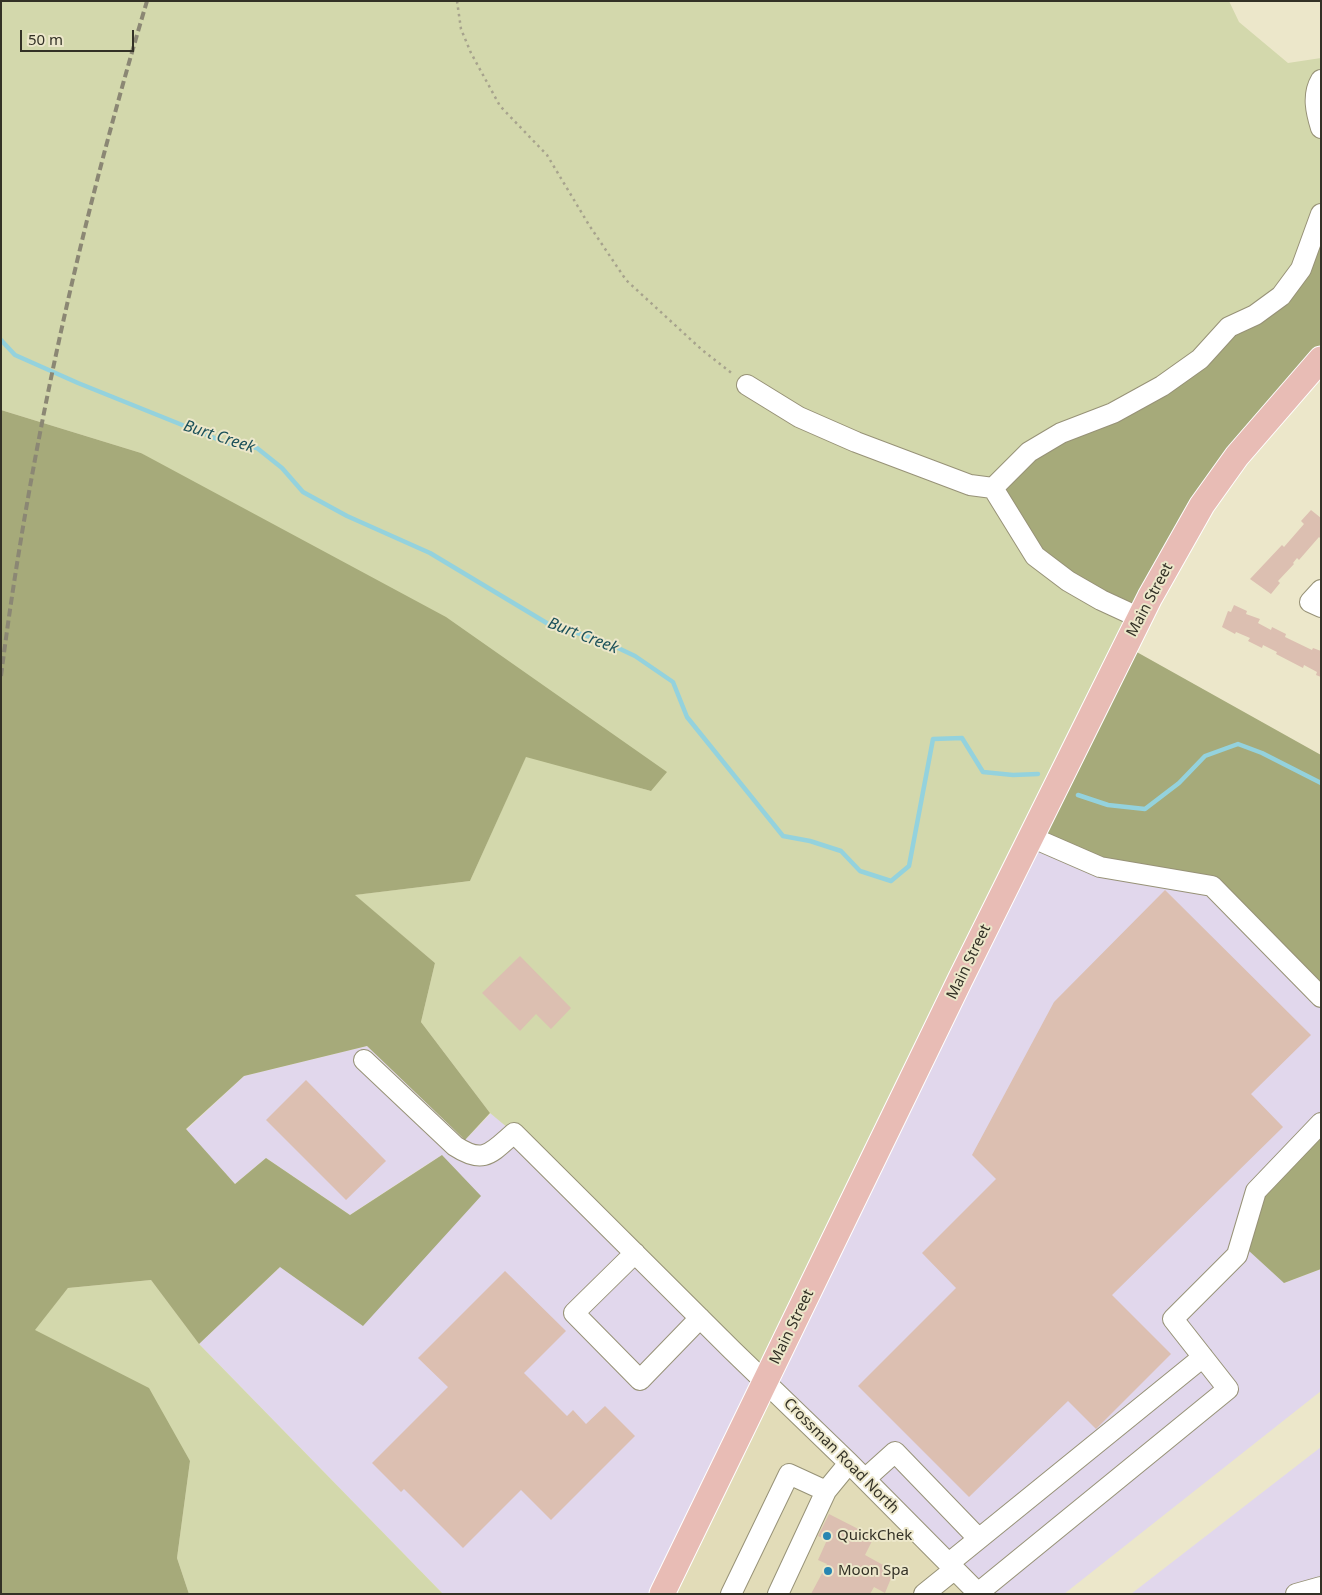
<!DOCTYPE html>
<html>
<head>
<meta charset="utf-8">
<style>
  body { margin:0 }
  #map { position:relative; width:1322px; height:1595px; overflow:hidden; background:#ece7ca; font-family:"Noto Sans",sans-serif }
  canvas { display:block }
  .frame { position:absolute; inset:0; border:2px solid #333126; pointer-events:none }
  .scale { position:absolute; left:20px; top:30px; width:114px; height:22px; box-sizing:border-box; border:2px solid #333126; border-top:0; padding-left:6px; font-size:15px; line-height:18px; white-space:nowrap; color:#333126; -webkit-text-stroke:4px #ece7ca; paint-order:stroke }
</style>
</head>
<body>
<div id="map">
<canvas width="1322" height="1595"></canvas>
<div class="frame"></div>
<div class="scale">50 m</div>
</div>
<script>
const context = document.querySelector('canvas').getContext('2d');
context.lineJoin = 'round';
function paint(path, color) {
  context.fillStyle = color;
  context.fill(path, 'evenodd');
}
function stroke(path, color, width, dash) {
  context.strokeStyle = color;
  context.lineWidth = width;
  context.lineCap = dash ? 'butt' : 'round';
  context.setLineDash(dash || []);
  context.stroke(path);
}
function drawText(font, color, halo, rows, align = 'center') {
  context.font = font + ' "Noto Sans",sans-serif';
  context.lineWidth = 4;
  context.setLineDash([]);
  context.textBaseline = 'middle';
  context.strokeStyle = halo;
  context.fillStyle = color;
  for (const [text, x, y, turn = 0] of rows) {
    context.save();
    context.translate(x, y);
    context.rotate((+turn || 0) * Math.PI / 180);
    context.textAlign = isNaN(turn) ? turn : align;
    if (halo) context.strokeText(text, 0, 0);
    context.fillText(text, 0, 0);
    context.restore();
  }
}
const built = new Path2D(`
  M765 1382 968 1594H662Z`);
const industrial = new Path2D(`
  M1031 837 1211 886 1321 997V1124L1284 1283 1321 1269V1391L1064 1594H979L766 1382 662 1594H443L199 1344 280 1267 441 1155 350 1215 266 1158 235 1184 186 1130 244 1076 367 1046 465 1140 491 1113 514 1133Z
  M1321 1447V1594H1131Z`);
const green = new Path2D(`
  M1 1H1229L1239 22 1288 63 1321 58V214L1140 618 765 1382 514 1133 490 1113 421 1022 435 963 354 895 470 881 526 756 651 791 141 453 1 410Z
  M151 1280 199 1344 443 1594H189L177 1558 190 1461 34 1330 68 1288Z`);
const forest = new Path2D(`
  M1321 214V361L1202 505 1140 618 1035 556 993 488 1029 452 1113 413 1281 296Z
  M1 410 141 453 446 617 667 772 651 791 526 757 470 881 355 895 435 963 421 1022 490 1113 465 1140 367 1046 244 1076 186 1129 235 1184 266 1158 350 1215 442 1155 481 1196 363 1326 280 1267 199 1344 151 1280 68 1288 35 1330 149 1388 190 1461 177 1558 189 1594H1Z
  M1126 646 1321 755V997L1211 886 1100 867 1031 837Z
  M1321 1123V1269L1284 1283 1248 1250 1256 1191Z`);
const stream = new Path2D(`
  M1 340 15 355 78 383 227 443 257 448 282 468 303 492 347 516 430 553 550 625 601 640 635 656 673 682 687 717 783 836 810 841 841 851 860 871 891 881 909 866 933 739 962 738 983 772 1013 775 1038 774
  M1078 795 1108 805 1145 809 1179 783 1205 756 1238 744 1262 753 1321 783`);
const building = new Path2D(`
  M1311 510 1321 518V539L1319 537 1299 560 1297 558 1293 563 1294 564 1278 581 1280 583 1271 594 1250 579 1282 545 1284 547 1304 524 1301 521Z
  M1234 605 1247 611 1246 614 1260 619 1258 623 1271 630 1272 627 1286 634 1285 637 1312 650 1313 648 1321 651V677L1316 675 1317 672 1304 665 1303 668 1276 654 1277 652 1263 645 1262 648 1248 641 1250 638 1236 632 1235 634 1222 627 1228 611 1231 612Z
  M1165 890 1311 1035 1251 1094 1283 1127 1112 1295 1171 1354 1096 1429 1068 1401 969 1497 858 1386 956 1288 922 1253 996 1179 972 1155 1054 1002Z
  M520 956 571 1008 551 1029 536 1014 520 1031 482 993Z
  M306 1080 386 1161 346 1200 266 1120Z
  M505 1271 566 1331 524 1373 567 1416 573 1410 586 1424 605 1406 635 1436 551 1520 521 1490 463 1548 404 1489 401 1492 372 1463 448 1387 418 1358Z
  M829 1514 874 1537 865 1555 894 1571 885 1593 874 1587 870 1594H811L827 1564 818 1560 827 1540 818 1536Z`);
const path = new Path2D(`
  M457 1 461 29 471 53 500 106 547 155 589 225 626 280 701 349 734 375`);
const minor = new Path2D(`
  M1321 80C1312 95 1316 112 1321 128
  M747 385 799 417 856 442 970 485 993 488 1029 452 1061 433 1113 413 1162 386 1200 359 1229 327 1255 315 1281 296 1301 269 1321 214
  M993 488 1035 556 1068 581 1101 600 1140 618
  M1321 590 1310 602 1321 607
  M1031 837 1100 867 1212 886 1321 997
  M364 1060 455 1146C484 1165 491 1153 514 1133L732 1350 849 1463 979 1594
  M635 1253 574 1313 640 1380 700 1318
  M865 1479 895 1452 978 1538
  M949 1563 1203 1357
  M978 1593 1228 1389 1173 1319 1237 1255 1256 1191 1321 1123
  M731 1594 789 1474 826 1491
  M778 1594 826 1491 849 1463
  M924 1594 955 1569
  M1296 1594 1321 1587`);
const major = new Path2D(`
  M662 1594 960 980 1150 597 1202 505 1237 456 1321 359`);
const rail = new Path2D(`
  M1 676C30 447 81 222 147 1`);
const markers = [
  [827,1536,5,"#2886b2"],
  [828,1571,5,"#2886b2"]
];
const streetNames = [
  ["Main Street",1150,600,-62],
  ["Main Street",969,962,-64],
  ["Main Street",792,1327,-64],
  ["Crossman Road North",841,1456,45]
];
const poiNames = [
  ["QuickChek",837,1536],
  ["Moon Spa",838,1571]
];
const waterNames = [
  ["Burt Creek",219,437,18],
  ["Burt Creek",583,636,21]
];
paint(built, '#e2dcb8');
paint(industrial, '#e1d7ec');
paint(green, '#d3d8ac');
paint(forest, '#a6aa7a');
stroke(stream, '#94d2dd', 4.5);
paint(building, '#dcbfb1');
stroke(minor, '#979277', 22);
stroke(major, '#fff', 27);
stroke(path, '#a7a38d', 2.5, [2.5, 4]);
stroke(minor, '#fff', 20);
stroke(major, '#e8bcb5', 25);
stroke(rail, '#8b8774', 4, [8, 4]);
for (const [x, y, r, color] of markers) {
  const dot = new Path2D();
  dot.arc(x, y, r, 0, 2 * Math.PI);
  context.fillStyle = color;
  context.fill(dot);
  stroke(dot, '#ece7ca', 2);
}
drawText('15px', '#333126', '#ece7ca', streetNames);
drawText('15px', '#333126', '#ece7ca', poiNames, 'left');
drawText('italic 16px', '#1c515a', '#ece7ca', waterNames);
</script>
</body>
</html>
